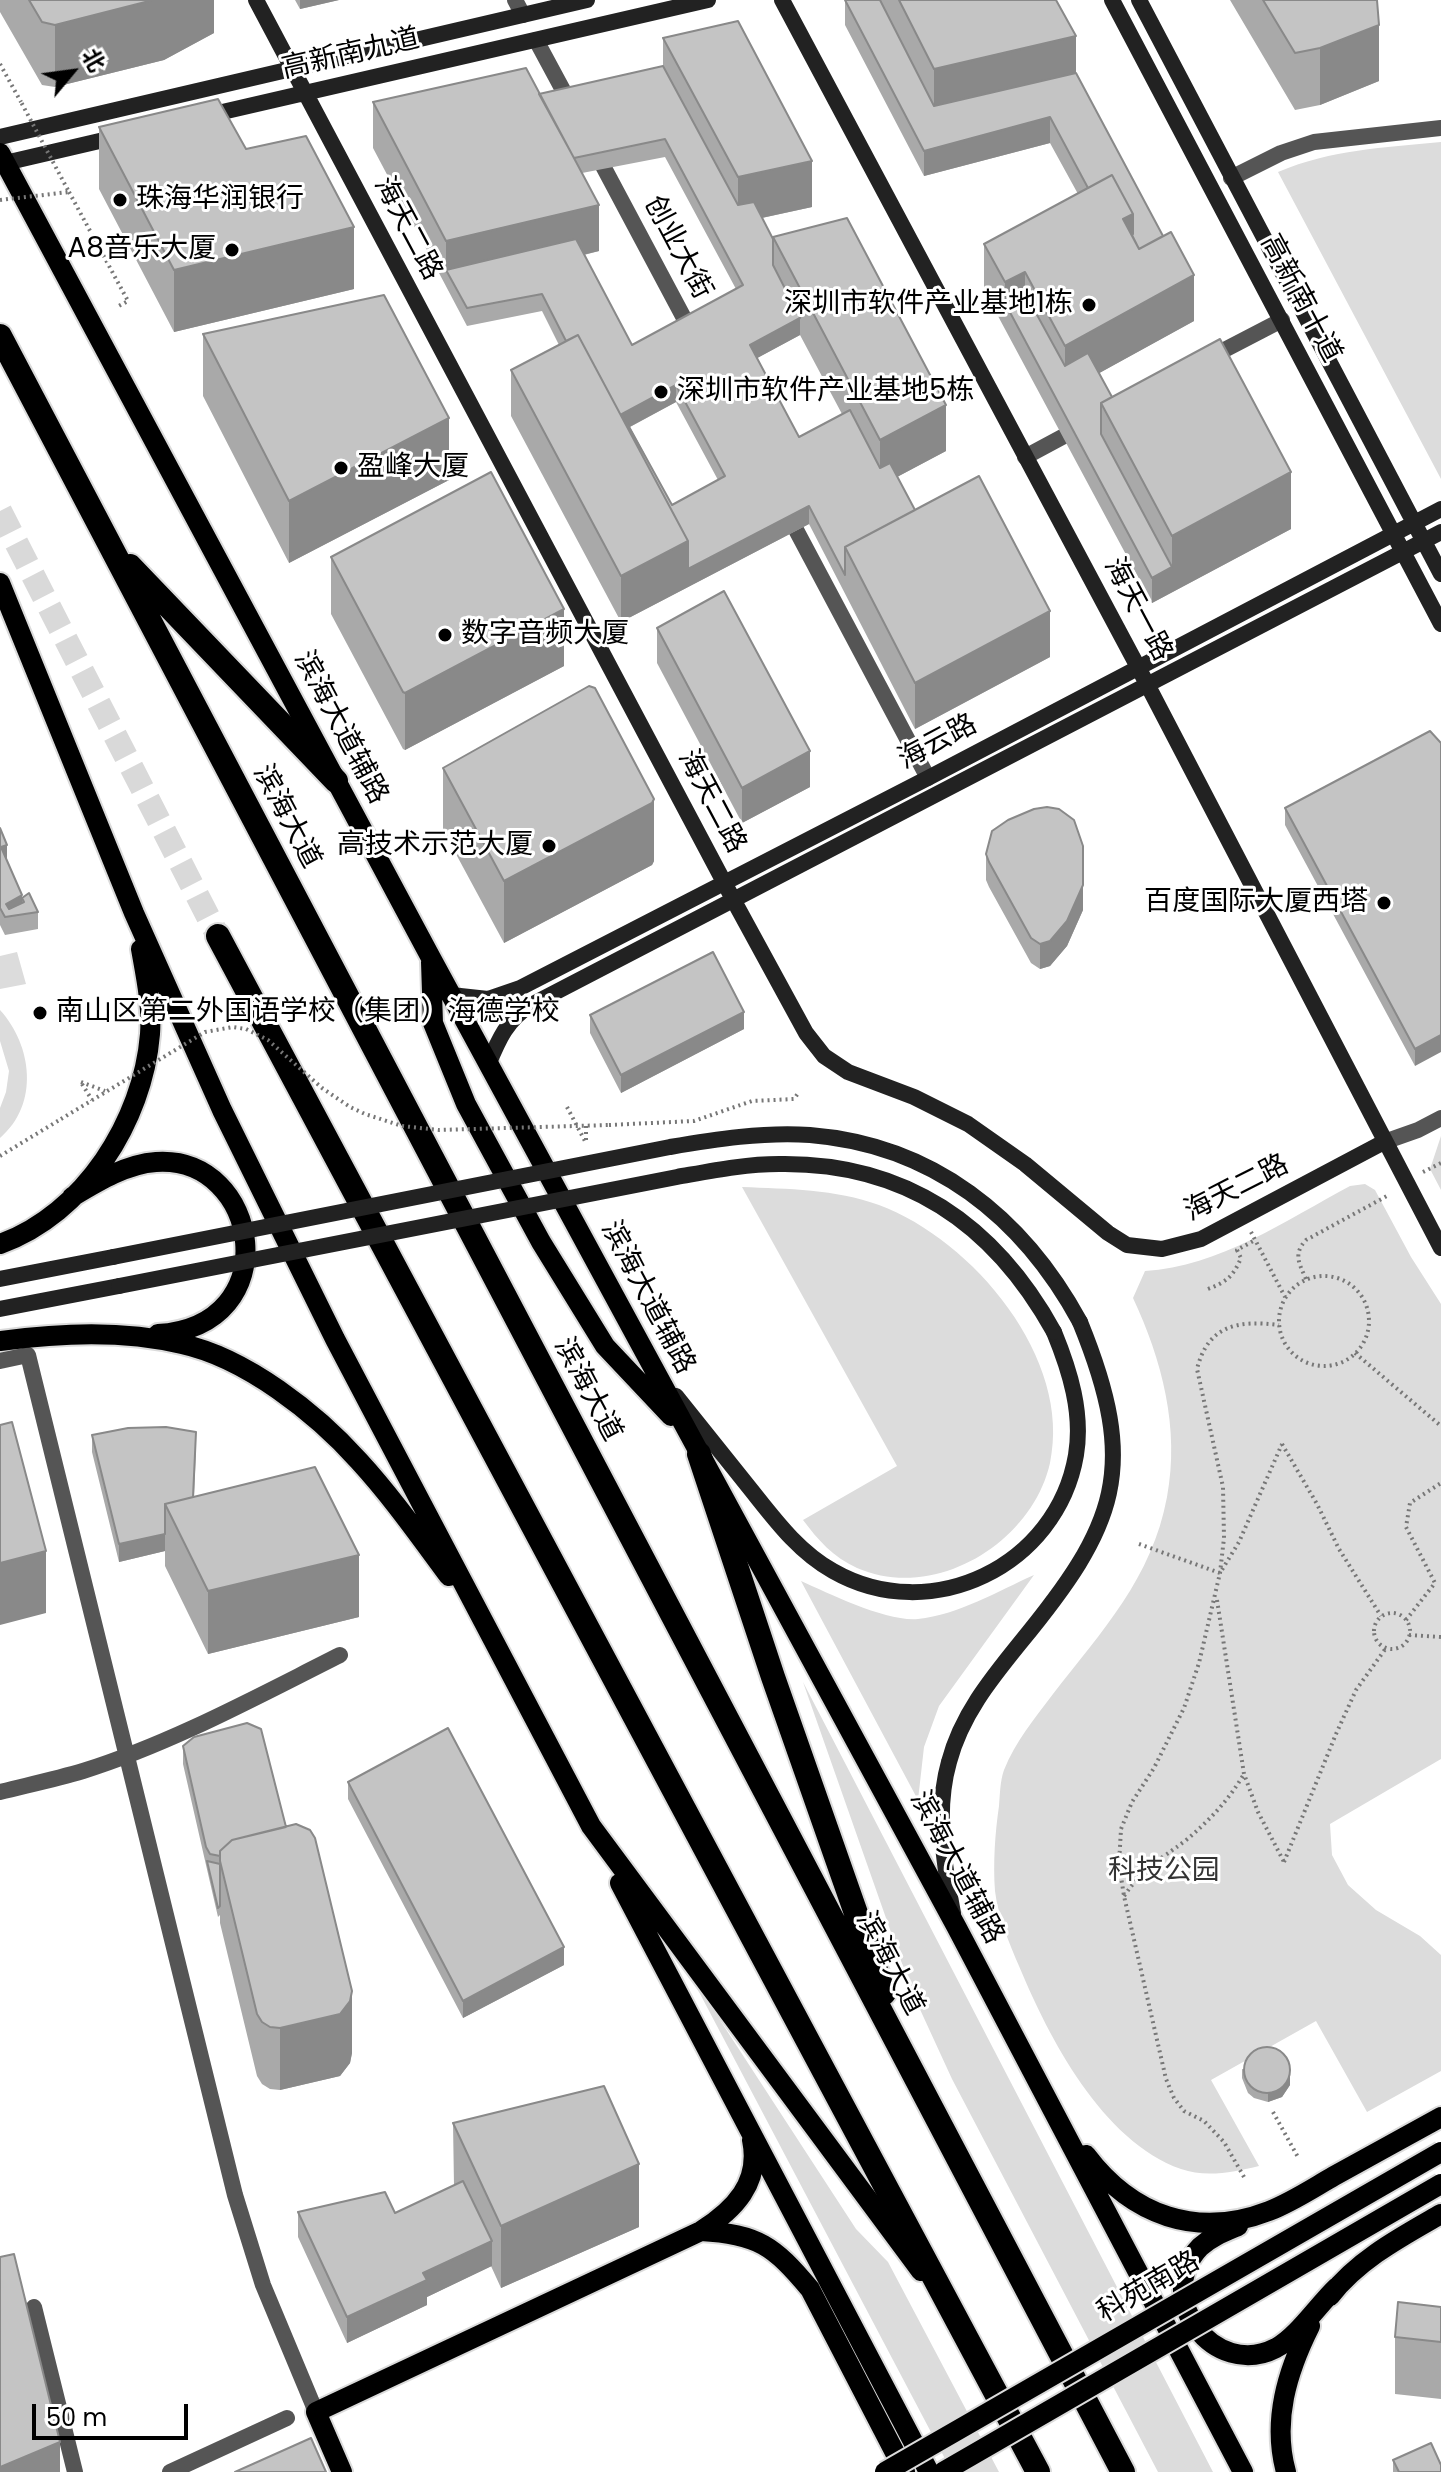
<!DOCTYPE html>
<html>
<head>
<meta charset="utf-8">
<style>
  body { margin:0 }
  #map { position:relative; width:1441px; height:2472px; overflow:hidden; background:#fff; font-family:Poppins,"Noto Sans SC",sans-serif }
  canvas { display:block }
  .north { position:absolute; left:32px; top:32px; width:80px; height:80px; -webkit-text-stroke:6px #fff; paint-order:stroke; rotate:61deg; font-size:22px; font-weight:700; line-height:32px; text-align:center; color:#000 }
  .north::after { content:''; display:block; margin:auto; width:28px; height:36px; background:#000; clip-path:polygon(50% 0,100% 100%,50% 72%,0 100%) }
  .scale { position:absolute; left:32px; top:2404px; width:156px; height:36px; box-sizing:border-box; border:4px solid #000; border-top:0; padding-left:10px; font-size:24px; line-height:28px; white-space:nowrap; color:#000; -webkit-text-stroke:6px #fff; paint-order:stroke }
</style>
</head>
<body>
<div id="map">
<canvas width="1441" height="2472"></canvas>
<div class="north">北</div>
<div class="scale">50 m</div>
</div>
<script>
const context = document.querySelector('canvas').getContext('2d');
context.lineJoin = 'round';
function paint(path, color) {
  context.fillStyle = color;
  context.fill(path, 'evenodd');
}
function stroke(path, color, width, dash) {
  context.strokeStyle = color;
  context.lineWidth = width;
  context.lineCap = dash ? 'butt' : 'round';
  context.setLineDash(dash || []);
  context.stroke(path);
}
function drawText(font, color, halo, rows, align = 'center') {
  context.font = font + ' Poppins,"Noto Sans SC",sans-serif';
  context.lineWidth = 6;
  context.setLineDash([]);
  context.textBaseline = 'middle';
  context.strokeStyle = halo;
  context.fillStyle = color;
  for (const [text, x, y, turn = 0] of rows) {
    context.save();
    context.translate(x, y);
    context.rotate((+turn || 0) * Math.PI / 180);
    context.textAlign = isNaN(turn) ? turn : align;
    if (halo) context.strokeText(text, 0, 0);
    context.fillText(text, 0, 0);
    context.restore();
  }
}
const green = new Path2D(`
  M1441 142V479L1278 172C1333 149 1382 148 1441 142Z
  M17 952 26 984 0 989V956Z
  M0 1010C32 1045 40 1104 0 1138V1108L6 1092 9 1071 0 1041Z
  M1441 1136V1190L1430 1169Z
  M1365 1184 1375 1190 1411 1257 1441 1304V1759L1330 1824 1332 1855 1348 1885 1376 1910 1420 1936 1441 1955V2071L1367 2112 1316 2021 1211 2080 1259 2166C1234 2172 1206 2178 1181 2169 1102 2141 1049 2038 1019 1966 1009 1943 998 1916 995 1891 993 1863 995 1833 999 1806 1000 1795 1000 1781 1004 1770 1015 1742 1035 1718 1053 1694 1102 1631 1152 1578 1167 1497 1180 1428 1162 1360 1133 1298L1145 1271C1219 1267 1286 1220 1350 1186Z
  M742 1187C788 1189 835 1189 879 1205 973 1240 1073 1359 1050 1463 1032 1543 935 1602 857 1568 833 1557 818 1540 803 1520L897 1466Z
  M1034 1575 939 1706 924 1747 918 1800 801 1581C830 1594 887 1622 918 1619 958 1615 998 1591 1034 1575Z
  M803 1682 1213 2472H1158L952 2079 912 1992Z
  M688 1971 856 2229 888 2262 999 2472H952Z`);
const highwayTunnel = new Path2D(`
  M0 511 218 936`);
const path = new Path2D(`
  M0 64 21 102
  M69 192 128 301 117 307
  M81 1082 105 1091
  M82 1084 92 1100
  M567 1107 586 1143
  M609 1125 694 1121 752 1101 794 1099 799 1092
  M586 1126V1141
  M0 1156 61 1119
  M1423 1172 1441 1163
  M1251 1232 1285 1297
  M1279 1321a45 45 0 1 1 90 0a45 45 0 1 1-90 0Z
  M1306 1279C1299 1263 1293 1254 1306 1240L1387 1196
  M1208 1289C1226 1282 1233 1277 1241 1258L1237 1250 1255 1240
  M1355 1353 1441 1426
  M1282 1444 1317 1504 1339 1549 1381 1616
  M1139 1544 1220 1573 1239 1542 1282 1444
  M1217 1600 1244 1774 1258 1812 1284 1862
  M1374 1631a18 18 0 1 1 36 0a18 18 0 1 1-36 0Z
  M1406 1620 1435 1583 1406 1527 1410 1503 1441 1483
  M1409 1635 1441 1637
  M1284 1862 1336 1734 1356 1690 1386 1648
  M1124 1896C1145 1866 1157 1862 1185 1841 1209 1821 1228 1801 1244 1774
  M1273 2112 1299 2159
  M1244 2177 1224 2142 1204 2121 1184 2111 1174 2098 1166 2079 1124 1896 1119 1864 1121 1829 1132 1802 1154 1768 1184 1708 1199 1663 1220 1573 1224 1538 1223 1487 1197 1369C1208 1325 1238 1320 1279 1325`);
const street = new Path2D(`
  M515 0 523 15
  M536 40 571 105
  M595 151 693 335
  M1231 178 1281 153 1314 142 1441 128
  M1205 360 1282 320
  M1025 457 1079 428
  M786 511 928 778
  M1384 1142 1418 1130 1441 1118
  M0 1361 28 1355 235 2195 263 2285 316 2412
  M0 1792C28 1785 56 1779 83 1771 172 1743 256 1697 340 1655
  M34 2307 75 2472
  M170 2472 287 2418`);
const secondary = new Path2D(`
  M256 0 734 901 806 1033 824 1056 848 1072 914 1097 968 1124 1025 1164 1108 1233 1127 1245 1162 1249 1201 1239 1384 1142
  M782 0 1147 684 1441 1248
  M1112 0 1441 624
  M1139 0 1441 574
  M205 116 708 0
  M0 137 587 0
  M5 163 121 136
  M451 995 488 999 520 988 928 778 1441 509
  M488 1065C498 1041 507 1019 531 1005L1441 532
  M0 1279 113 1257
  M0 1309 119 1286
  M676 1396C700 1426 724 1456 748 1486 773 1517 797 1551 833 1571 931 1627 1057 1566 1076 1455 1083 1413 1070 1371 1054 1332
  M953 1913C944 1864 935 1811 949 1762 961 1716 990 1680 1020 1643 1117 1525 1140 1469 1080 1322`);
const primary = new Path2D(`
  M0 153 431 958 956 1926 1243 2472
  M0 583 134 913 222 1110 335 1339 591 1826 921 2271
  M431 962 433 1023 466 1104 541 1242 605 1346 671 1416
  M72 1197C97 1182 126 1164 156 1162 261 1155 288 1326 158 1334
  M0 1244C84 1214 143 1121 150 1034 152 1005 146 977 141 949
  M0 1341C61 1333 122 1330 182 1344 246 1358 316 1413 359 1461 392 1497 420 1537 449 1576
  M620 1883 929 2472
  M1086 2155C1132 2216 1197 2239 1269 2211 1292 2202 1313 2188 1334 2176 1370 2156 1405 2137 1441 2117
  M1238 2226C1224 2232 1211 2237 1200 2247 1152 2297 1214 2380 1276 2348 1298 2336 1318 2305 1337 2287
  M701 2231C758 2234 774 2246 810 2289L905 2472
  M1330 2296C1359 2259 1401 2237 1441 2214
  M342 2472 316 2412 701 2231C734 2210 761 2183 752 2140
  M1286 2472C1272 2421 1287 2372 1310 2326`);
const highway = new Path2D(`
  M0 336 1123 2472
  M130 566 336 781
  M218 936 1038 2472
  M699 1454 773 1677 884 1993`);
const pathBridge = new Path2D(`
  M0 200 69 192 21 102
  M61 1119 205 1032 233 1027 246 1029 268 1040 322 1088 350 1107 365 1114 402 1126 439 1130 609 1125`);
const secondaryBridge = new Path2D(`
  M113 1257 670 1147C716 1139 763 1132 810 1135 933 1145 1023 1217 1080 1322
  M119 1286 677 1177C711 1171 745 1164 779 1164 905 1162 995 1225 1054 1332`);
const primaryBridge = new Path2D(`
  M885 2472 1441 2152
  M943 2472 1441 2184`);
const wall = new Path2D(`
  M0 0H214V33L164 60 55 87 42 85 0 12Z
  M295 0H339L300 9Z
  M845 0H1056L1076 73 1194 321 1099 373 1112 397 1291 529 1152 603 984 290V244L1078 194 1050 143 924 176 845 25Z
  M1230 0H1377L1379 81 1320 105 1295 110Z
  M663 38 812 207 762 218 773 239V237L946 451 897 477 915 510 1050 657 915 729 809 524 621 622 511 416V370L559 345 542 311 467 326 373 148V102L539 94 663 66ZM665 157 736 289 632 345 584 255 599 251 582 173ZM800 335 842 414 799 437 757 358ZM676 402 718 480 672 505 630 427Z
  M99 127 246 149 354 289 174 332 99 189Z
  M203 334 449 480 289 563 203 396Z
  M331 557 564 666 405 750 403 749 331 614Z
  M657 628 810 787 742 823 657 663Z
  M1441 743 1415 1066 1285 825V808Z
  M443 768 654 861 652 865 504 943 443 830Z
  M0 828 7 861 22 897 38 912V929L5 935 0 925Z
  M986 854 1083 910 1067 946 1050 966 1040 969 1031 963 989 887 986 880Z
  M590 1015 744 1029 621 1093 590 1033Z
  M92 1435 196 1449 194 1497 359 1617 208 1654 165 1566V1551L119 1562 92 1452Z
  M183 1746 286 1827 352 2053 350 2063 340 2076 280 2090 270 2089 262 2084 257 2076 220 1923V1915L218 1917 206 1865 183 1764Z
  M348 1782 564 1965 463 2018 348 1799Z
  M1242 2069 1290 2077V2085L1282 2097 1268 2102 1254 2098 1248 2093 1242 2078Z
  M453 2123 639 2227 501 2288 491 2266 427 2297V2305L347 2343 298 2237V2212L395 2213 454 2186Z
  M1441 2307V2399L1395 2394V2337Z
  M1393 2460 1441 2472H1393Z`);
const shadedWall = new Path2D(`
  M153 0H214V33L164 60 55 87V25Z
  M300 0H339L300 9Z
  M1379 25V81L1320 105V48Z
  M1076 36V99L934 132V69Z
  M1050 117V143L924 176V151Z
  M812 161V207L738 223V177Z
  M599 205V251L455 285 446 270V241Z
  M1133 214V258L1123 219Z
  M354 227V289L174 332V270Z
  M1025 272V318L1005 303V282Z
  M1194 275V321L1065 392V346Z
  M800 318V335L750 362V345Z
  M676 385V402L622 431V414Z
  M946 405V451L880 486V440Z
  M449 418V480L289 563V501Z
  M1291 472V529L1152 603V578L1172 567V536Z
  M809 506V524L621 622V576L688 541Z
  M564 609V666L405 750V693Z
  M1050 611V657L915 729V683Z
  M810 751V787L742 823V788Z
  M654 799V861L652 865 504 943V881Z
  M7 845V862L1 847Z
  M1083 885V910L1067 946 1050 966 1040 969V944Z
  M22 895V913L6 917V904Z
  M744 1012V1029L621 1093V1075Z
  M1441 1035V1052L1415 1066V1049Z
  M165 1534V1551L119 1562V1544Z
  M46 1551V1613L0 1625V1563Z
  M359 1555V1617L208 1654V1591Z
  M564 1947V1965L463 2018V2001Z
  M352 1991V2053L350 2063 340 2076 280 2090V2028Z
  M1290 2069V2085L1282 2097 1268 2102V2093Z
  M639 2164V2227L501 2288V2226Z
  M492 2241V2266L427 2297V2305L347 2343V2317L423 2273Z
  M60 2442V2472H0V2467Z`);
const building = new Path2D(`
  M29 0H153L55 25 42 22Z
  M845 0H880L934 106 1076 73 1163 236 1139 249 1132 235 1133 234V214L1112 175 1088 188 1050 117 924 151Z
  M899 0H1056L1076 36 934 69Z
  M1263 0H1377L1379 25 1320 48 1295 53Z
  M738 21 812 161 738 177 663 38Z
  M663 66 738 205 754 202 773 239V265L800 318 750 345 799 437 850 410 880 468 890 463 915 510 845 547V575L809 506 688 569V541L578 335 566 341 542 294 467 308 446 270 576 239 632 345 743 285 665 139 574 158 539 94ZM676 385 725 476 672 505 622 414Z
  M526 68 599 205 446 241 373 102Z
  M218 99 246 149 306 136 354 227 174 270 99 127Z
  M1112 175 1133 214 1123 219 1139 249 1171 232 1194 275 1065 346 1025 272 1005 282 984 244Z
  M847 218 946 405 880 440 773 237Z
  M1025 293 1065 366 1088 353 1112 397 1101 403V434L1172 567 1152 578 1005 303Z
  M384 295 449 418 289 501 203 334Z
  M578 335 688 541 621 576 511 370Z
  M1220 339 1291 472 1172 536 1101 403Z
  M491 472 564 609 405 693 403 692 331 557Z
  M979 476 1050 611 915 683 845 547Z
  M724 591 810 751 742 788 657 628Z
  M589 686 595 688 654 799 652 803 504 881 443 768Z
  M1430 731 1441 743V1035L1415 1049 1285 808Z
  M1047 807 1059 809 1074 820 1083 846V885L1067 921 1050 941 1040 944 1031 938 989 862 986 854 992 831 1008 820 1034 809Z
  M0 828 7 845 1 847 22 895 6 904 9 909 24 902 22 898 29 893 38 912 5 917 0 908Z
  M713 952 744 1012 621 1075 590 1015Z
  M12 1422 46 1551 0 1563V1425Z
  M166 1427 196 1432 193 1497 165 1504V1534L119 1544 92 1435 128 1428Z
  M315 1467 359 1555 208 1591 165 1504Z
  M247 1723 261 1729 286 1827 232 1840 220 1851V1856L210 1854 206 1847 183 1746 194 1737Z
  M448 1728 564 1947 463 2001 348 1782Z
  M296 1824 310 1830 315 1838 352 1991 350 2001 340 2014 280 2028 270 2027 262 2022 257 2014 220 1861V1851L232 1840Z
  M207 1861 220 1864V1906L218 1908Z
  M1244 2070a23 23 0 1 1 46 0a23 23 0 1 1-46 0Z
  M604 2086 639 2164 501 2226 453 2123Z
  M463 2181 492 2241 423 2273 427 2280 347 2317 298 2212 385 2192 395 2213Z
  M14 2254 60 2442 0 2467V2257Z
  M1398 2302 1441 2307V2342L1395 2337Z
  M311 2438 326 2472H235Z
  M1431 2443 1441 2465V2472H1399L1393 2460Z`);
const markers = [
  [120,200,8,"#000"],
  [232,250,8,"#000"],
  [1089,305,8,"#000"],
  [661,392,8,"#000"],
  [341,468,8,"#000"],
  [445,635,8,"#000"],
  [549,846,8,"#000"],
  [1384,903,8,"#000"],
  [40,1013,8,"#000"]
];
const streetNames = [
  ["高新南九道",351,55,-13],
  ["海天二路",407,229,62],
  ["创业大街",677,248,62],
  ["高新南十道",1300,299,62],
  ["海天一路",1137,610,62],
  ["滨海大道辅路",340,728,62],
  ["海云路",938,743,-28],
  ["海天二路",711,802,62],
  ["滨海大道",286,817,62],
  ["海天二路",1237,1189,-27],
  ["滨海大道辅路",647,1298,62],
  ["滨海大道",587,1390,62],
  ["滨海大道辅路",956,1868,62],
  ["滨海大道",889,1964,62],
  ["科苑南路",1149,2288,-30]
];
const poiNames = [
  ["珠海华润银行",136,200],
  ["A8音乐大厦",216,250,"right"],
  ["深圳市软件产业基地1栋",1073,305,"right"],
  ["深圳市软件产业基地5栋",677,392],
  ["盈峰大厦",357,468],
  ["数字音频大厦",461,635],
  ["高技术示范大厦",533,846,"right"],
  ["百度国际大厦西塔",1368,903,"right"],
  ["南山区第二外国语学校（集团）海德学校",56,1013]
];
const parkNames = [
  ["科技公园",1164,1872]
];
paint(green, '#dcdcdc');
stroke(highwayTunnel, '#d9d9d9', 24, [24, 12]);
stroke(primary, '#dbdbdb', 24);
stroke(highway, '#dbdbdb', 28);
stroke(path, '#777', 4, [2, 4]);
stroke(street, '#555', 16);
stroke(secondary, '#222', 16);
stroke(primary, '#000', 20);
stroke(highway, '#000', 24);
stroke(primaryBridge, '#dbdbdb', 24, []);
stroke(pathBridge, '#777', 4, [2, 4]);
stroke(secondaryBridge, '#222', 16);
stroke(primaryBridge, '#000', 20);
paint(wall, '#a9a9a9');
paint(shadedWall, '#898989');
paint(building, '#c4c4c4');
stroke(building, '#898989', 2);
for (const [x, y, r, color] of markers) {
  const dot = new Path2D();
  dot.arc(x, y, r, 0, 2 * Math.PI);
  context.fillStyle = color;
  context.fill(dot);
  stroke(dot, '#fff', 3);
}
drawText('28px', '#000', '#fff', streetNames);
drawText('28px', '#000', '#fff', poiNames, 'left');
drawText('28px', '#333', '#fff', parkNames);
</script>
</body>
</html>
